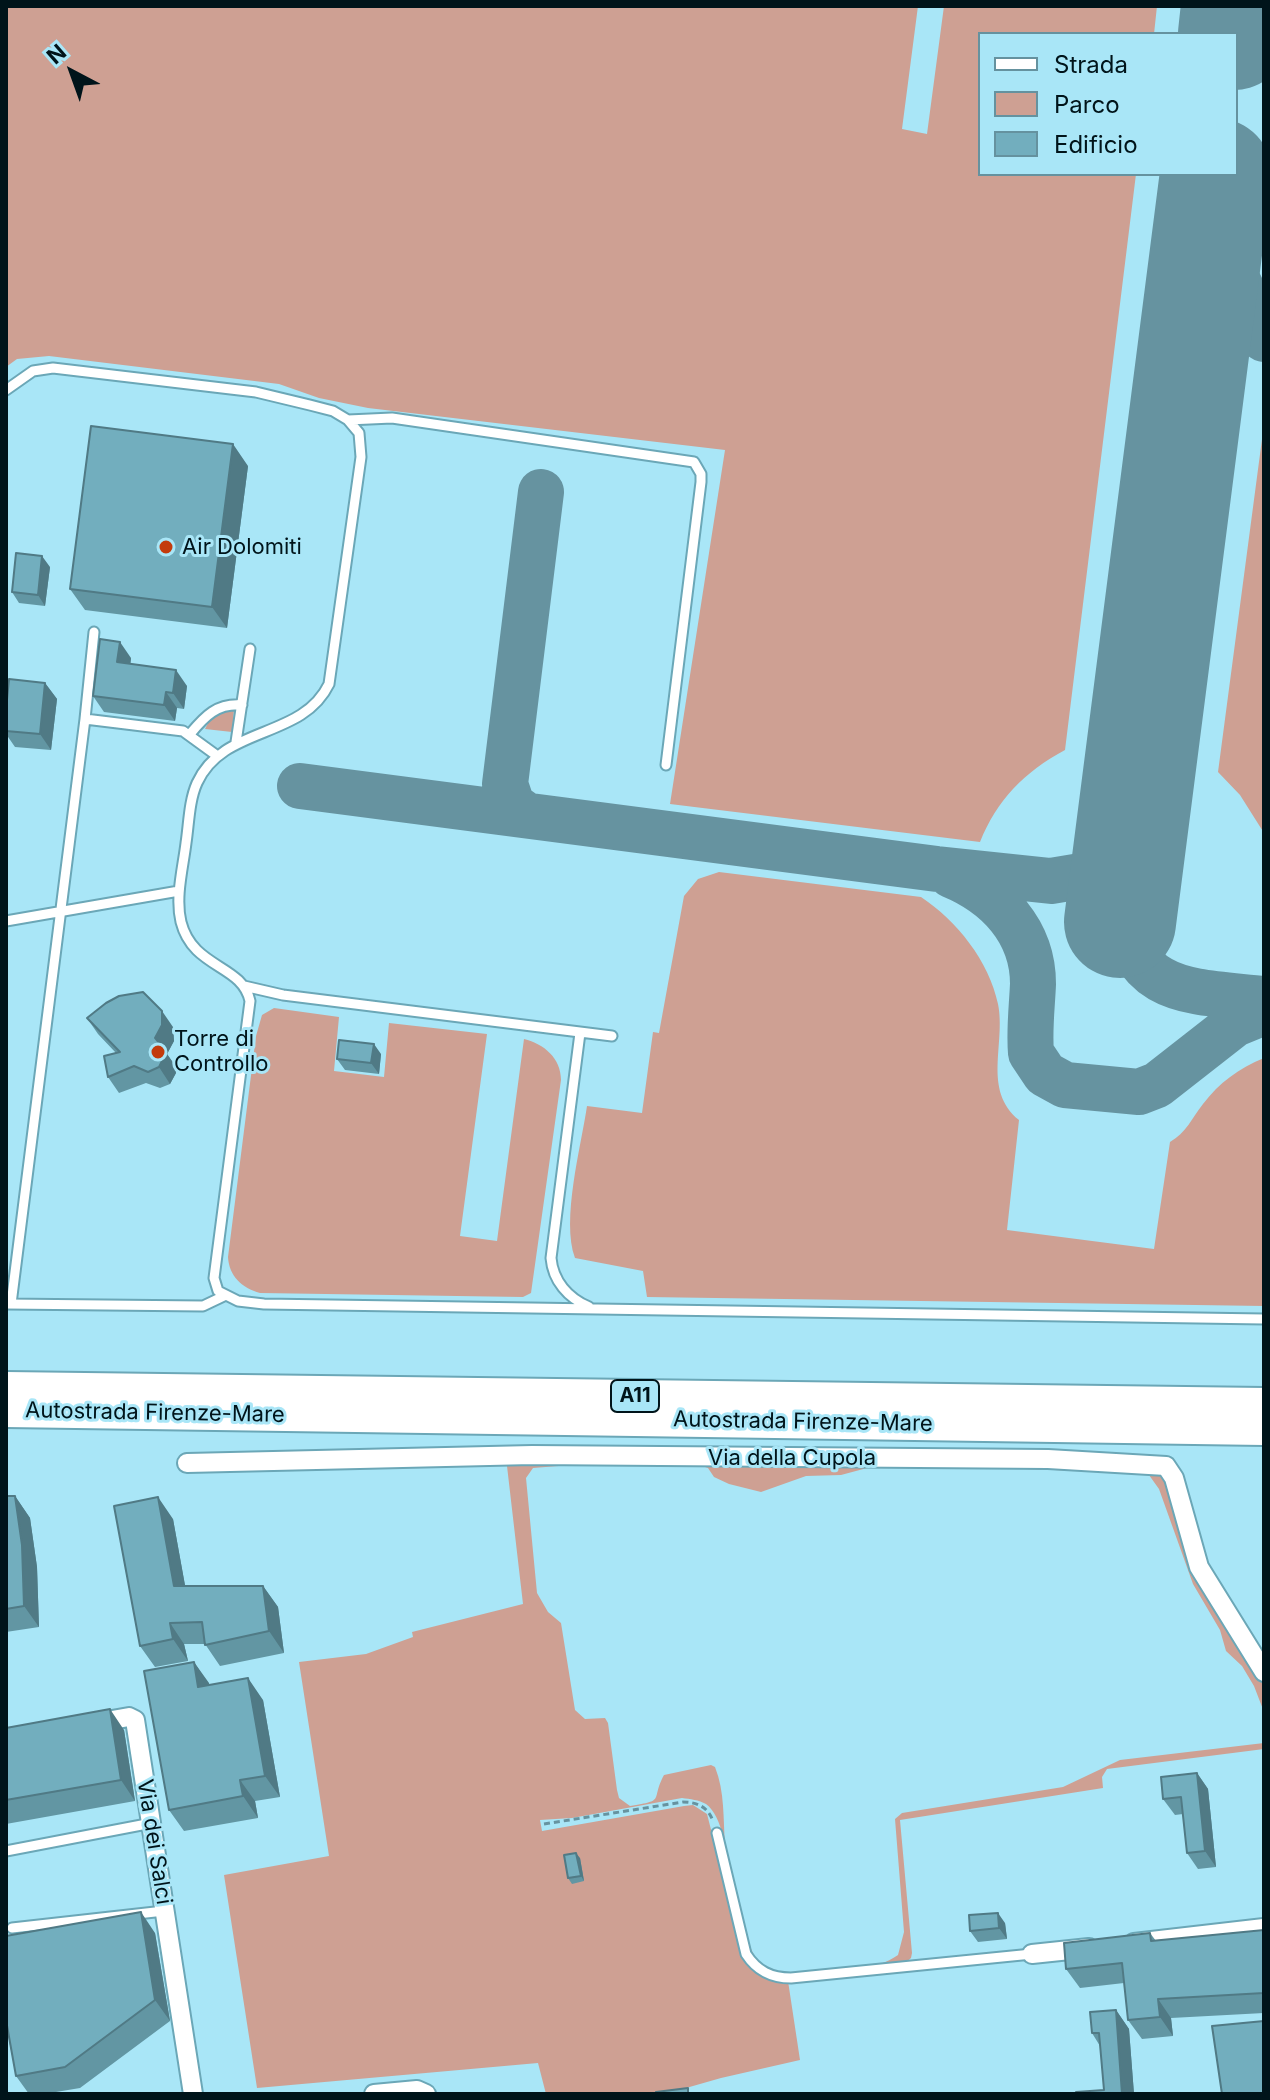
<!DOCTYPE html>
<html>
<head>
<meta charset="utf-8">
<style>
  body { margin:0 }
  #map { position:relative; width:1270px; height:2100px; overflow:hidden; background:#a9e6f7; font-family:Inter,sans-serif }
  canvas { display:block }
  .frame { position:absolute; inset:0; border:8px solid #00141a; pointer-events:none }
  .legend { position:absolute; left:978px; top:32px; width:260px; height:144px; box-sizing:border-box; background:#a9e6f7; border:2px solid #65929f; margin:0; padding:10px 14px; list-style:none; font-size:24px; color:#00141a }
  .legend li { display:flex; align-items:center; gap:16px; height:40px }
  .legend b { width:40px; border:2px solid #65929f }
  .north { position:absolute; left:32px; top:32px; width:80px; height:80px; -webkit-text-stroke:6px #a9e6f7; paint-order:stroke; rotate:319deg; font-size:22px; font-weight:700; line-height:32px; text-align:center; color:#00141a }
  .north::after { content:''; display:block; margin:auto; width:28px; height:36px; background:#00141a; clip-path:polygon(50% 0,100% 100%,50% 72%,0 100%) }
</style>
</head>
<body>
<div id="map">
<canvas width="1270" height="2100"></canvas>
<div class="frame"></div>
<ul class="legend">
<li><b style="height:10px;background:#fff"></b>Strada</li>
<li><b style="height:22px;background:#cea093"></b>Parco</li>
<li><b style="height:22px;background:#72aebe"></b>Edificio</li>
</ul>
<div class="north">N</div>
</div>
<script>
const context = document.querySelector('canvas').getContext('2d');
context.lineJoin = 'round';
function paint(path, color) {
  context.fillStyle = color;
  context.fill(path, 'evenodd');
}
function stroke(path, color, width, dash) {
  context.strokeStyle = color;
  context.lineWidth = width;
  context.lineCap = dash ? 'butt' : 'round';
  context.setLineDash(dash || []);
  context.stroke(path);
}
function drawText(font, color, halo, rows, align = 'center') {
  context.font = font + ' Inter,sans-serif';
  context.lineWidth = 6;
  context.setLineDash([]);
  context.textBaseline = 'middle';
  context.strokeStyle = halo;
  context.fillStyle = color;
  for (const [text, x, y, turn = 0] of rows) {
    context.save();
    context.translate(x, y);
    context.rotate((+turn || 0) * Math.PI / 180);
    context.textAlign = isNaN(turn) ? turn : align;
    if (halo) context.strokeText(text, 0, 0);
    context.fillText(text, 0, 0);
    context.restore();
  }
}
const green = new Path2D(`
  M6 6H918L902 129 927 134 944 6H1157L1154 34H980V174H1136L1065 750C1024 772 997 800 980 842L670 804 725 450 368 408 319 398 279 384 49 356 17 359 6 367Z
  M1264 424V833L1240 795 1218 772Z
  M229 709 234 710 232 732 205 729 212 715Z
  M719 872 921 897C957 921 989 961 998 1004 1006 1044 982 1090 1019 1120L1007 1230 1154 1249 1170 1142C1186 1133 1192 1118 1203 1104 1219 1083 1239 1068 1264 1058V1306L647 1297 643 1271 575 1258C561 1220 581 1147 587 1106L642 1113 653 1032 659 1033 684 896 698 879Z
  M274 1008 339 1017 334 1071 384 1077 389 1023 487 1034 460 1236 497 1241 524 1039C544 1044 561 1058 561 1080L531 1293 523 1297 260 1293C242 1288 229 1276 228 1257L256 1036 262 1015Z
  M587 1459 1086 1463 1147 1467 1159 1472 1169 1481 1194 1570 1264 1686V1712L1254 1686 1242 1666 1226 1651 1220 1630 1193 1584 1159 1489 1149 1475 1141 1473 882 1464 841 1475 806 1476 761 1492 729 1484 714 1477 708 1468 693 1463 571 1465 533 1468 526 1478 537 1593 548 1612 561 1623 575 1710 585 1719 605 1718 608 1723 617 1790 619 1798 630 1806C667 1800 650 1801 664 1775L711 1765 715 1767C725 1792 723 1819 725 1845 727 1869 744 1951 762 1965 778 1977 804 1973 822 1971 848 1969 875 1971 898 1955L904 1932 895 1819 902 1813 1063 1787 1120 1760 1264 1743V1749L1107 1769 1102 1777 1103 1788 900 1820 912 1953 911 1958 904 1964C872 1967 798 1980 770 1970 725 1953 739 1828 706 1804 699 1800 690 1799 682 1798L572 1818 540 1820 542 1831 684 1806 693 1805 707 1814 742 1951C752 1972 765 1979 788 1981L800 2060 721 2078 665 2094H546L538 2063 257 2088 224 1875 329 1856 299 1662 366 1654 413 1637 412 1632 523 1604 507 1466 516 1461Z`);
const taxiway = new Path2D(`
  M1216 174 1215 211 1225 255 1264 334
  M1190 380C1202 343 1222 308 1264 339
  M300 786 937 869 1051 881 1081 876 1093 870 1116 848 1129 821 1139 765
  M526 815 512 805 505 784 541 492
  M951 875C997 894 1033 931 1033 984 1032 1007 1029 1030 1031 1053L1045 1074 1065 1085 1139 1092 1157 1085 1235 1024 1264 1012
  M1122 903C1129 996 1190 991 1264 999`);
const runway = new Path2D(`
  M1234 34 1237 6
  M1120 922 1216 174`);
const path = new Path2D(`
  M544 1824 683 1802C697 1802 708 1807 713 1821`);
const lane = new Path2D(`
  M6 390 33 371 53 368 256 392 310 405 333 411 348 420 392 418 694 462 701 474V482L666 765
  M348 420 359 433 361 457 329 684C302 740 223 725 197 783 189 801 189 823 186 843 183 868 175 897 181 922 193 969 242 964 250 1001L214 1278 218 1291 238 1301 264 1304 1264 1319
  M85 719 94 632
  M190 734C205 716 217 703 242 705
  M236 742 250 649
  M6 921 179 891
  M244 986 283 995 612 1036
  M580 1033 551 1258C553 1281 568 1298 589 1307
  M6 1304 203 1306 224 1296
  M11 1304 85 719 183 731 216 755
  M717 1833 746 1954C757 1971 771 1978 791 1978L1032 1954
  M6 1851 152 1823
  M12 1928 164 1911`);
const street = new Path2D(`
  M187 1463 532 1455 1048 1459 1166 1466 1174 1478 1199 1567 1264 1672
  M95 1723 129 1717 135 1720 193 2094
  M1134 1943 1264 1928
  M1032 1954 1089 1948
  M374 2094 417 2090 426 2094`);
const highway = new Path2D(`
  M6 1388 1264 1404
  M6 1411 1264 1429`);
const wall = new Path2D(`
  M248 466 227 628 85 610 70 589Z
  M50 567 45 606 19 603 12 592Z
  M131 658 130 664 187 686 184 709 177 708 175 721 104 712 93 696Z
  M45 683 57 699 51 750 15 747 6 734V710Z
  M87 1018 173 1027 174 1041 167 1054 174 1064 176 1073 170 1084 160 1088 146 1083 119 1093 108 1077 116 1053 98 1034Z
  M381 1054 379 1074 345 1070 337 1059Z
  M6 1496H15L30 1518 37 1567 39 1627 6 1632Z
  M173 1519 185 1586H263L278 1607 284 1653 220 1666 205 1644H184L188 1661 155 1667 140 1646Z
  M194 1662 209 1685 263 1700 280 1797 255 1801 258 1818 184 1831 169 1810Z
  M6 1728 124 1730 135 1801 6 1824Z
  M1197 1773 1208 1789 1216 1867 1198 1869 1187 1853 1183 1814 1175 1815 1163 1799Z
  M580 1858 584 1881 572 1884 568 1878Z
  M1005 1923 1007 1939 978 1942 970 1931Z
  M1264 1930V2013L1171 2018 1173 2036 1142 2039 1128 2020 1124 1983 1080 1988 1066 1969 1150 1933 1156 1941Z
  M155 1933 170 2021 80 2088 44 2094H29L16 2076 6 2025V1936Z
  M1116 2010 1129 2029 1134 2094H1076L1104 2090 1100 2046 1092 2033Z`);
const shadedWall = new Path2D(`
  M233 444 248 466 227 628 212 607Z
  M42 556 50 567 45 606 38 595Z
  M120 642 131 658 129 679 117 662Z
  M176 670 187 686 184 709 173 693Z
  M45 683 57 699 51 750 40 734Z
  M166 692 177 708 175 721 164 705Z
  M162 1011 173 1027 174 1041 167 1054 174 1064 176 1073 170 1084 159 1067 155 1038Z
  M374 1044 381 1054 379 1074 371 1063Z
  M15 1496 30 1518 37 1567 39 1627 24 1606Z
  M158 1497 173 1519 189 1607 174 1586Z
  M263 1586 278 1607 284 1653 269 1631Z
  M170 1623 184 1644 188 1661 173 1639Z
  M194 1662 209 1683 213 1709 198 1687Z
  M248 1678 263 1700 280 1797 265 1776Z
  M110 1709 124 1730 135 1801 121 1780Z
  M1197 1773 1208 1789 1216 1867 1205 1851Z
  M240 1780 255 1801 258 1818 243 1796Z
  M576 1853 580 1858 584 1881 581 1876Z
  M141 1912 155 1933 170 2021 155 2000Z
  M998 1913 1005 1923 1007 1939 999 1928Z
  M1158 1999 1171 2018 1173 2036 1160 2017Z
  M1116 2010 1129 2029 1134 2094H1122Z`);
const building = new Path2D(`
  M91 426 233 444 212 607 70 589Z
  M16 553 42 556 38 595 12 592Z
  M100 639 120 642 117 662 176 670 173 693 166 692 164 705 93 696Z
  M9 679 45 683 40 734 6 731V710Z
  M143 992 162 1011V1025L155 1038 163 1048 164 1057 159 1067 148 1072 134 1066 108 1077 104 1056 120 1052 87 1018 106 1003 119 996Z
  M339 1040 374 1044 371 1063 337 1059Z
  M6 1496H15L22 1545 24 1606 6 1609Z
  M158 1497 174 1586H263L269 1631 205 1645 202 1622 170 1623 173 1639 140 1646 114 1506Z
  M194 1662 198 1687 248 1678 265 1776 240 1780 243 1796 169 1810 144 1671Z
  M110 1709 121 1780 6 1800V1728Z
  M1197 1773 1205 1851 1187 1853 1181 1797 1163 1799 1161 1777Z
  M576 1853 581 1876 568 1878 564 1855Z
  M141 1912 155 2000 65 2067 16 2076 6 2020V1936Z
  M998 1913 999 1928 970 1931 969 1915Z
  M1264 1930V1993L1158 1999 1160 2017 1128 2020 1122 1963 1066 1969 1064 1943 1150 1933 1151 1941Z
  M1116 2010 1122 2094H1076V2092L1104 2090 1099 2033H1092L1090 2012Z
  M1264 2021V2094H1222L1212 2026Z
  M688 2088V2094H657L656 2092Z`);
const markers = [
  [166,547,8,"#c33b0c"],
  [158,1052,8,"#c33b0c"]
];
const shields = [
  [635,1396,48]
];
const shieldNames = [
  ["A11",635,1396]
];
const poiNames = [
  ["Air Dolomiti",182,547],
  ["Torre di",174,1039],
  ["Controllo",174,1064]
];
const streetNames = [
  ["Autostrada Firenze-Mare",155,1413,1],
  ["Autostrada Firenze-Mare",803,1422,1],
  ["Via della Cupola",792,1458],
  ["Via dei Salci",154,1842,81]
];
paint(green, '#cea093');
stroke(taxiway, '#6693a0', 46);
stroke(runway, '#6693a0', 112);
stroke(lane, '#6ba7b7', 13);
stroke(street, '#6ba7b7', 22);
stroke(highway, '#6ba7b7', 36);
stroke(path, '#6693a0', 3, [6, 4]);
stroke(lane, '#fff', 9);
stroke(street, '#fff', 18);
stroke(highway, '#fff', 32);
paint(wall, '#6296a3');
paint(shadedWall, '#507a85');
paint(building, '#72aebe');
stroke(building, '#507a85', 2);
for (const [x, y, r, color] of markers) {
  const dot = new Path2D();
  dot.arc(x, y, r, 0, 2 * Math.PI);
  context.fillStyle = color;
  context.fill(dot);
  stroke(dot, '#a9e6f7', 3);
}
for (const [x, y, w] of shields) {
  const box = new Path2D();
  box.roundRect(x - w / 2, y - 16, w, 32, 6);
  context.fillStyle = '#a9e6f7';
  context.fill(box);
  stroke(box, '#00141a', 2);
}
drawText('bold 20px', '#00141a', null, shieldNames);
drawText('22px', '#00141a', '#a9e6f7', poiNames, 'left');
drawText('22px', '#00141a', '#a9e6f7', streetNames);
</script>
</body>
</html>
